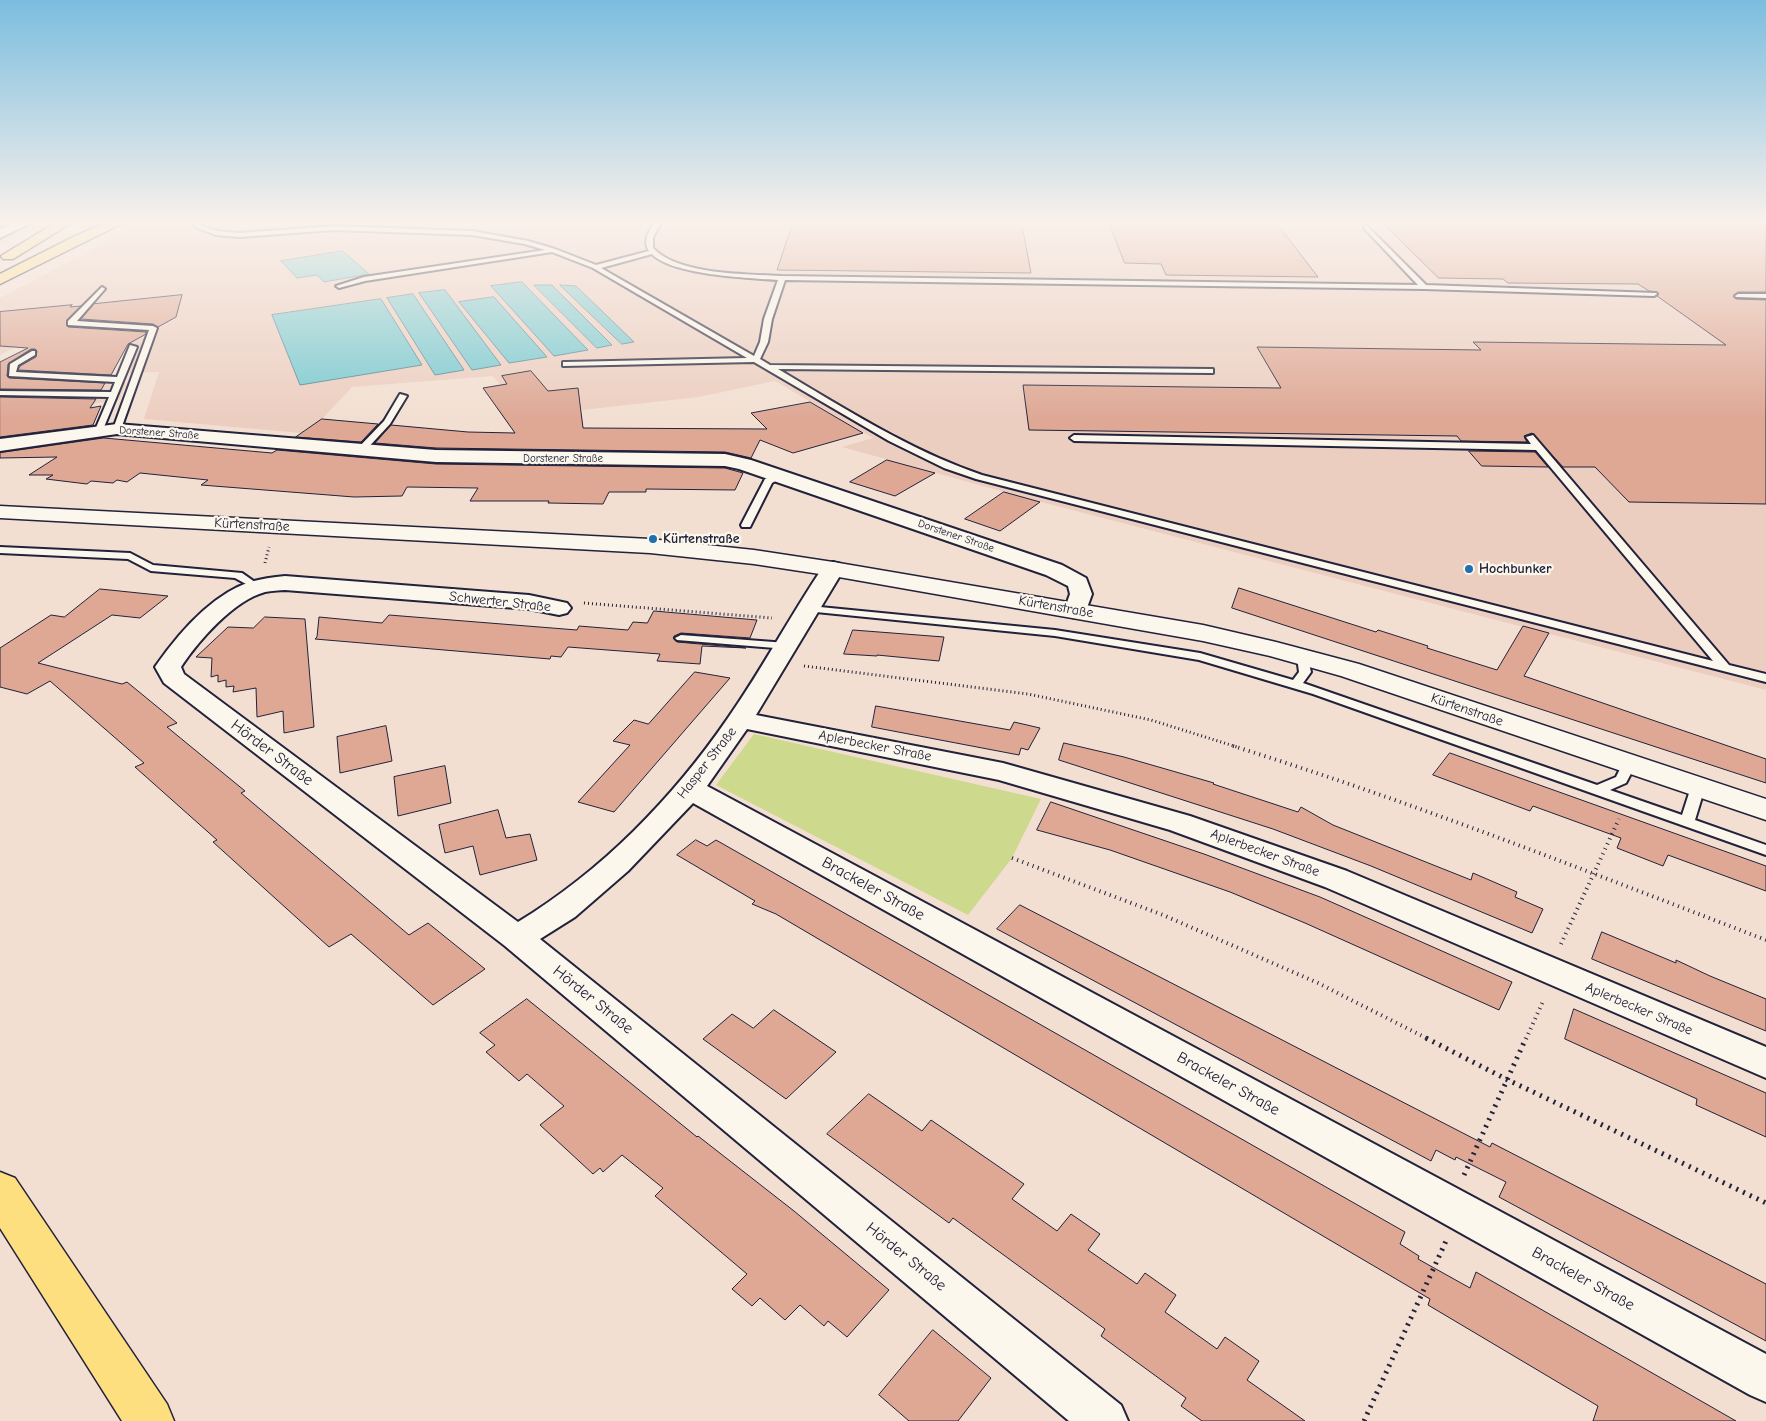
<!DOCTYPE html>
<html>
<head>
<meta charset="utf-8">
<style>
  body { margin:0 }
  canvas { display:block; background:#f2dfd2 }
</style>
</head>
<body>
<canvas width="1766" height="1421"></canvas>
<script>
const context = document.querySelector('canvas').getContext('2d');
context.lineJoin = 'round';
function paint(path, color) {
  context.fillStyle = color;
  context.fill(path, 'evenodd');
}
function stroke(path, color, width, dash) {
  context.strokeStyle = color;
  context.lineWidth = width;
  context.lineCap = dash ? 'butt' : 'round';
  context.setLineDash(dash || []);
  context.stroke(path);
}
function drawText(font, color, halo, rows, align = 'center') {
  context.font = font + ' "Comic Neue",sans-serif';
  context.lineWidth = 4.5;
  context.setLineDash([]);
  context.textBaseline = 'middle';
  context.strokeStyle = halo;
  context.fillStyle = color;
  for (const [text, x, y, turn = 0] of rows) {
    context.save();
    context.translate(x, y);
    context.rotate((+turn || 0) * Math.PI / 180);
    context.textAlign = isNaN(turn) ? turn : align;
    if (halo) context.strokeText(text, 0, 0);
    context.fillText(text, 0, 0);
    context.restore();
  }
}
const built = new Path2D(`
  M0 220H55L0 245Z
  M149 220H1766V690L1026 498 842 447 873 438 775 381 698 397 582 410 578 388 508 394 493 376 352 387 322 419 301 433 144 419 159 372 129 373 138 346 29 340 0 355V298Z
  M0 376 126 383 119 400 18 415 0 414Z`);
const green = new Path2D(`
  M754 734 1041 799 1012 858 968 915 716 785Z`);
const water = new Path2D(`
  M343 251 369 274 324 282 317 275 297 278 281 261Z
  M522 282 588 350 554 356 491 286Z
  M534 285H552L612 345 597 348Z
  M560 285 576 286 634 342 622 344Z
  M445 290 501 365 472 370 419 293Z
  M413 294 464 370 435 375 387 298Z
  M494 297 547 357 509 363 459 302Z
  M381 299 422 365 300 385 272 315Z`);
const building = new Path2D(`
  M972 220H1021L1031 273 777 270 793 222 973 224Z
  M1108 220H1274L1318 277 1166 275 1161 264 1125 263Z
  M1380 220H1766V292H1738L1733 296 1736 299 1766 300V504L1629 502 1595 467H1563L1532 433 1524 436 1527 442 1461 441 1457 436 1029 430 1023 385 1281 388 1257 347 1481 350 1473 342 1726 345 1657 296 1659 294 1657 292 1649 291 1638 284 1508 283 1503 279 1439 278Z
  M182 295 176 317 158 327 153 324 81 319 94 304Z
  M72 305 70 307 81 306 67 320 68 327 146 332V334L128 344 111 375 18 370 20 366 36 357 37 351 35 349H31L8 364 7 376 9 378 105 383 101 390 0 389V362L28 348 0 346V312Z
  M531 371 548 391 578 388 583 428 767 429 751 413 810 402 863 433 793 453 760 440 751 458 725 452 436 448 375 443 391 425 468 432 515 433 483 388 507 384 502 376Z
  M0 397 96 399 90 408 101 406 93 425 0 437Z
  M322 419 378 424 361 442 296 437Z
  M104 438 272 453 277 450 436 464 725 468 743 473 735 490 646 489V492H609L603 504 548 503 549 501H470L478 488 407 487 402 496 354 497 201 485 208 480 140 473 127 482 117 480 113 483 91 481 87 484 46 479 53 475H29L57 457 0 458V453Z
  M1469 451 1535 452 1548 467 1482 466Z
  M887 460 935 473 895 496 850 482Z
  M1004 492 1040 502 1000 531 965 519Z
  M1239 588 1376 632 1378 630 1428 646 1427 648 1497 670 1523 626 1549 633 1524 676 1766 759V783L1232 608Z
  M100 589 168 596 140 618 112 615 38 663 122 684 127 682 177 723 167 727 245 791 241 793 409 935 428 923 485 969 433 1005 351 934 329 947 213 842 217 840 135 767 144 763 50 681 27 694 0 687V648L51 615 64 617Z
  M654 611 757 620 750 638 681 633 674 636V639L677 642 746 648 702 646 700 664 657 661 660 654 568 647 561 657 551 656 550 659 315 639 317 637 319 617 382 623 389 615 577 630 579 626 628 630 633 622 647 623Z
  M265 617 305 619 314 727 284 733 283 711 257 717 256 688 233 692 234 686 226 687V680L218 682V675L211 677 212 658 196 657 228 627 253 628Z
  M853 630 944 637 939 661 877 655V656L844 654Z
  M695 672 730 678 614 812 578 802 630 745 613 741 634 720 648 724Z
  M876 706 1010 730 1014 722 1040 728 1028 750 1021 748 1019 755 872 727Z
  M386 726 392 761 340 773 337 737Z
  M1064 743 1124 757 1214 783 1213 784 1298 812 1301 807 1333 825 1471 880 1473 873 1517 892 1515 897 1543 909 1532 933 1371 866 1273 829 1059 760Z
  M1450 753 1766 866V891L1668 855 1663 866 1617 848 1621 838 1533 806 1530 811 1433 775Z
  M445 766 451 803 398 816 394 777Z
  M1051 802 1204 854 1320 897 1512 982 1499 1010 1305 923 1230 892 1110 850 1037 830Z
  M498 810 506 838 530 834 537 860 480 875 473 846 445 853 439 825Z
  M696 840 707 846 716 840 1405 1232 1400 1244 1419 1256 1418 1259 1470 1288 1476 1272 1736 1421H1593L1598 1406 1428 1305 1430 1299 776 914 752 904 755 901 677 855Z
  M1020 905 1490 1147 1492 1143 1766 1284V1341L1499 1197 1506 1182 1456 1157 1455 1160 1436 1150 1431 1161 997 929Z
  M1602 932 1676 963V960L1710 976 1766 999V1031L1592 959Z
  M527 999 697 1137 698 1136 794 1211 889 1290 847 1337 828 1321 824 1326 800 1305 785 1320 760 1298 752 1306 732 1289 747 1274 655 1196 663 1188 622 1155 603 1172 600 1168 593 1174 540 1125 564 1106 527 1074 519 1081 486 1052 495 1045 480 1033Z
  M1574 1009 1766 1093V1137L1696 1105 1697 1099 1565 1039Z
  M774 1010 836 1052 786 1099 703 1039 732 1014 753 1028Z
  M869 1094 922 1131 931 1120 1024 1184 1012 1199 1057 1231 1071 1214 1100 1234 1088 1250 1137 1284 1145 1273 1176 1295 1165 1312 1217 1349 1225 1337 1259 1361 1247 1380 1305 1421H1202L1181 1406 1186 1398 1101 1336 1105 1329 953 1218 949 1223 827 1134Z
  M933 1330 991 1378 958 1421H909L879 1395Z`);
const pathFar2 = new Path2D(`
  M265 563 269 547
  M584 603 772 618
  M804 666 1028 694 1151 720 1237 747`);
const pathFar1 = new Path2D(`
  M1233 746C1413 802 1589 872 1766 940
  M1012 858 1163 915 1318 983 1428 1039
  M1561 944 1619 819
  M1526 1039 1544 999`);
const path = new Path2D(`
  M1426 1038 1508 1080 1766 1203
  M1464 1175 1526 1038
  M1364 1421 1446 1241`);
const service = new Path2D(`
  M197 220H203L200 225 217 231 239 233 334 226 472 231 528 241 555 249 596 265 649 251C642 240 650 229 657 220H663L653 237V248C678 275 747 274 782 276L1418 285 1364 228 1366 225 1426 285 1656 293 1657 294 1654 296 1424 289 785 280 772 319 768 342 760 359 770 365 1213 369V373H1210L778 369C844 408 909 450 982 475L1713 661 1536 450 1074 441 1070 438 1074 435 1531 444 1526 437 1533 435 1729 665 1766 674V682L976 479 944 468 889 441 754 362 563 366V362H566L747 358 593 268 552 252 365 281 339 288 336 286 364 277 545 250 525 244 472 235 334 230 239 237 216 235 195 227ZM652 254C671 275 750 278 778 280L764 319 760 342 754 356 601 268Z
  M102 287 105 289 104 290 77 321 153 326 157 328 121 429 117 432 113 429 149 330 68 325V321Z
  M1738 294H1766V298L1736 297 1735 296Z
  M130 345 137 347 102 432 95 430 109 397 0 395V391L111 392 115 382 9 376 10 364 32 351H35V355L18 365 16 372 117 377Z
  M400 394 407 396 390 424 364 452H358V448L384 421Z
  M779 473 784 476 772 483 750 527H742L741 525 765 479Z
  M0 547 130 553 153 565 242 573 262 587 257 590 235 578 151 571 128 559 0 553Z
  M810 606 1055 630 1200 653 1293 680 1299 672 1297 657 1303 653 1307 655 1311 672 1303 683 1597 785 1616 777 1624 761H1634L1636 764 1626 783 1610 790 1682 815 1691 787 1693 784H1703L1705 787 1695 820 1766 845V855L1313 694 1199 660 1055 636 806 611 804 609Z
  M681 635 787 643 793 646 787 649 677 640 675 638Z`);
const minor = new Path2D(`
  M20 220H37L0 238V229Z
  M117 424 436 450 725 454 751 460 1062 565 1086 578 1092 594 1084 616 1076 618 1068 616 1064 611 1070 594 1068 586 1046 575 739 469 725 466 436 462 117 434 0 451V439Z
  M833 562 841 564 844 569 756 715 1003 763 1190 816 1347 871 1766 1047V1078L1325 887 1170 830 999 780 747 729 707 786 1766 1354V1402L1750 1395 693 803 628 871 575 917 540 939 1121 1405 1128 1421H1069L505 946 164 683 155 667C178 634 211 595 250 582 261 579 273 577 285 576L529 595 567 603 571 608 567 613 559 615 529 609 285 590C279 590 272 591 265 592 234 600 198 641 181 667L184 674 518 922C602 871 673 798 728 718 763 668 791 614 825 564Z`);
const secondary = new Path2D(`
  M0 506 650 539 754 550 833 562 1203 625 1276 642 1359 664 1766 799V820L1341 676 1270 656 1203 641 833 576 754 564 650 553 0 518Z`);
const motorway = new Path2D(`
  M60 220H76L13 259H3L1 256Z
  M112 220H129L0 284V274L73 237Z
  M0 1172 15 1178 167 1404 174 1421H122L0 1228Z`);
const markers = [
  [653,539,5,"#1f6fb2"],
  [1469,569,5,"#1f6fb2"]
];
const farStreetnames = [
  ["Dorstener Straße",159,433,4],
  ["Dorstener Straße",563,459],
  ["Dorstener Straße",956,536,19]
];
const streetNames = [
  ["Kürtenstraße",252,525,3],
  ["Schwerter Straße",500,602,6],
  ["Kürtenstraße",1056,607,10],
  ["Kürtenstraße",1467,710,19],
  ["Aplerbecker Straße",875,746,11],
  ["Hasper Straße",707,763,-52],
  ["Aplerbecker Straße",1265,853,20],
  ["Aplerbecker Straße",1639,1009,23]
];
const poiNames = [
  ["Kürtenstraße",663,539],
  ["Hochbunker",1479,569]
];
const nearStreetnames = [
  ["Hörder Straße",272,753,37],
  ["Brackeler Straße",873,889,29],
  ["Hörder Straße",593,1000,39],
  ["Brackeler Straße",1228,1084,29],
  ["Hörder Straße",906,1257,39],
  ["Brackeler Straße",1583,1279,29]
];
paint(built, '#eccec0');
paint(green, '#cdd98d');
paint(water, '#79cad1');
stroke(water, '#568795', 1);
paint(building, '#dea895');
stroke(building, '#22223b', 1);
stroke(service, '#22223b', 4);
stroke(minor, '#22223b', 4);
stroke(secondary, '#22223b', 3);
stroke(motorway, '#22223b', 3);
stroke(pathFar2, '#22223b', 3, [1, 3]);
stroke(pathFar1, '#22223b', 4, [1, 4.5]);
stroke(path, '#22223b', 5, [2, 5.5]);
paint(service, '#fbf7ec');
paint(minor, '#fbf7ec');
paint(secondary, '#fbf7ec');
paint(motorway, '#fedf80');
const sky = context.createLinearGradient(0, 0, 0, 419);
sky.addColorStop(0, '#7bbddf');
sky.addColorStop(0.53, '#f9f1eb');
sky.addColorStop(1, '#f9f1eb00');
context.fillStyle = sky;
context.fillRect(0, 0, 1766, 419);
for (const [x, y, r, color] of markers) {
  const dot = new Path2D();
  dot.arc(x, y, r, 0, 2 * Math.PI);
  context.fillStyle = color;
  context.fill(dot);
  stroke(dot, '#fbf7ec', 2);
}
drawText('11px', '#22223b', '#fbf7ec', farStreetnames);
drawText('14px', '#22223b', '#fbf7ec', streetNames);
drawText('bold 14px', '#22223b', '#fbf7ec', poiNames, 'left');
drawText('16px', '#22223b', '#fbf7ec', nearStreetnames);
</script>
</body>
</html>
